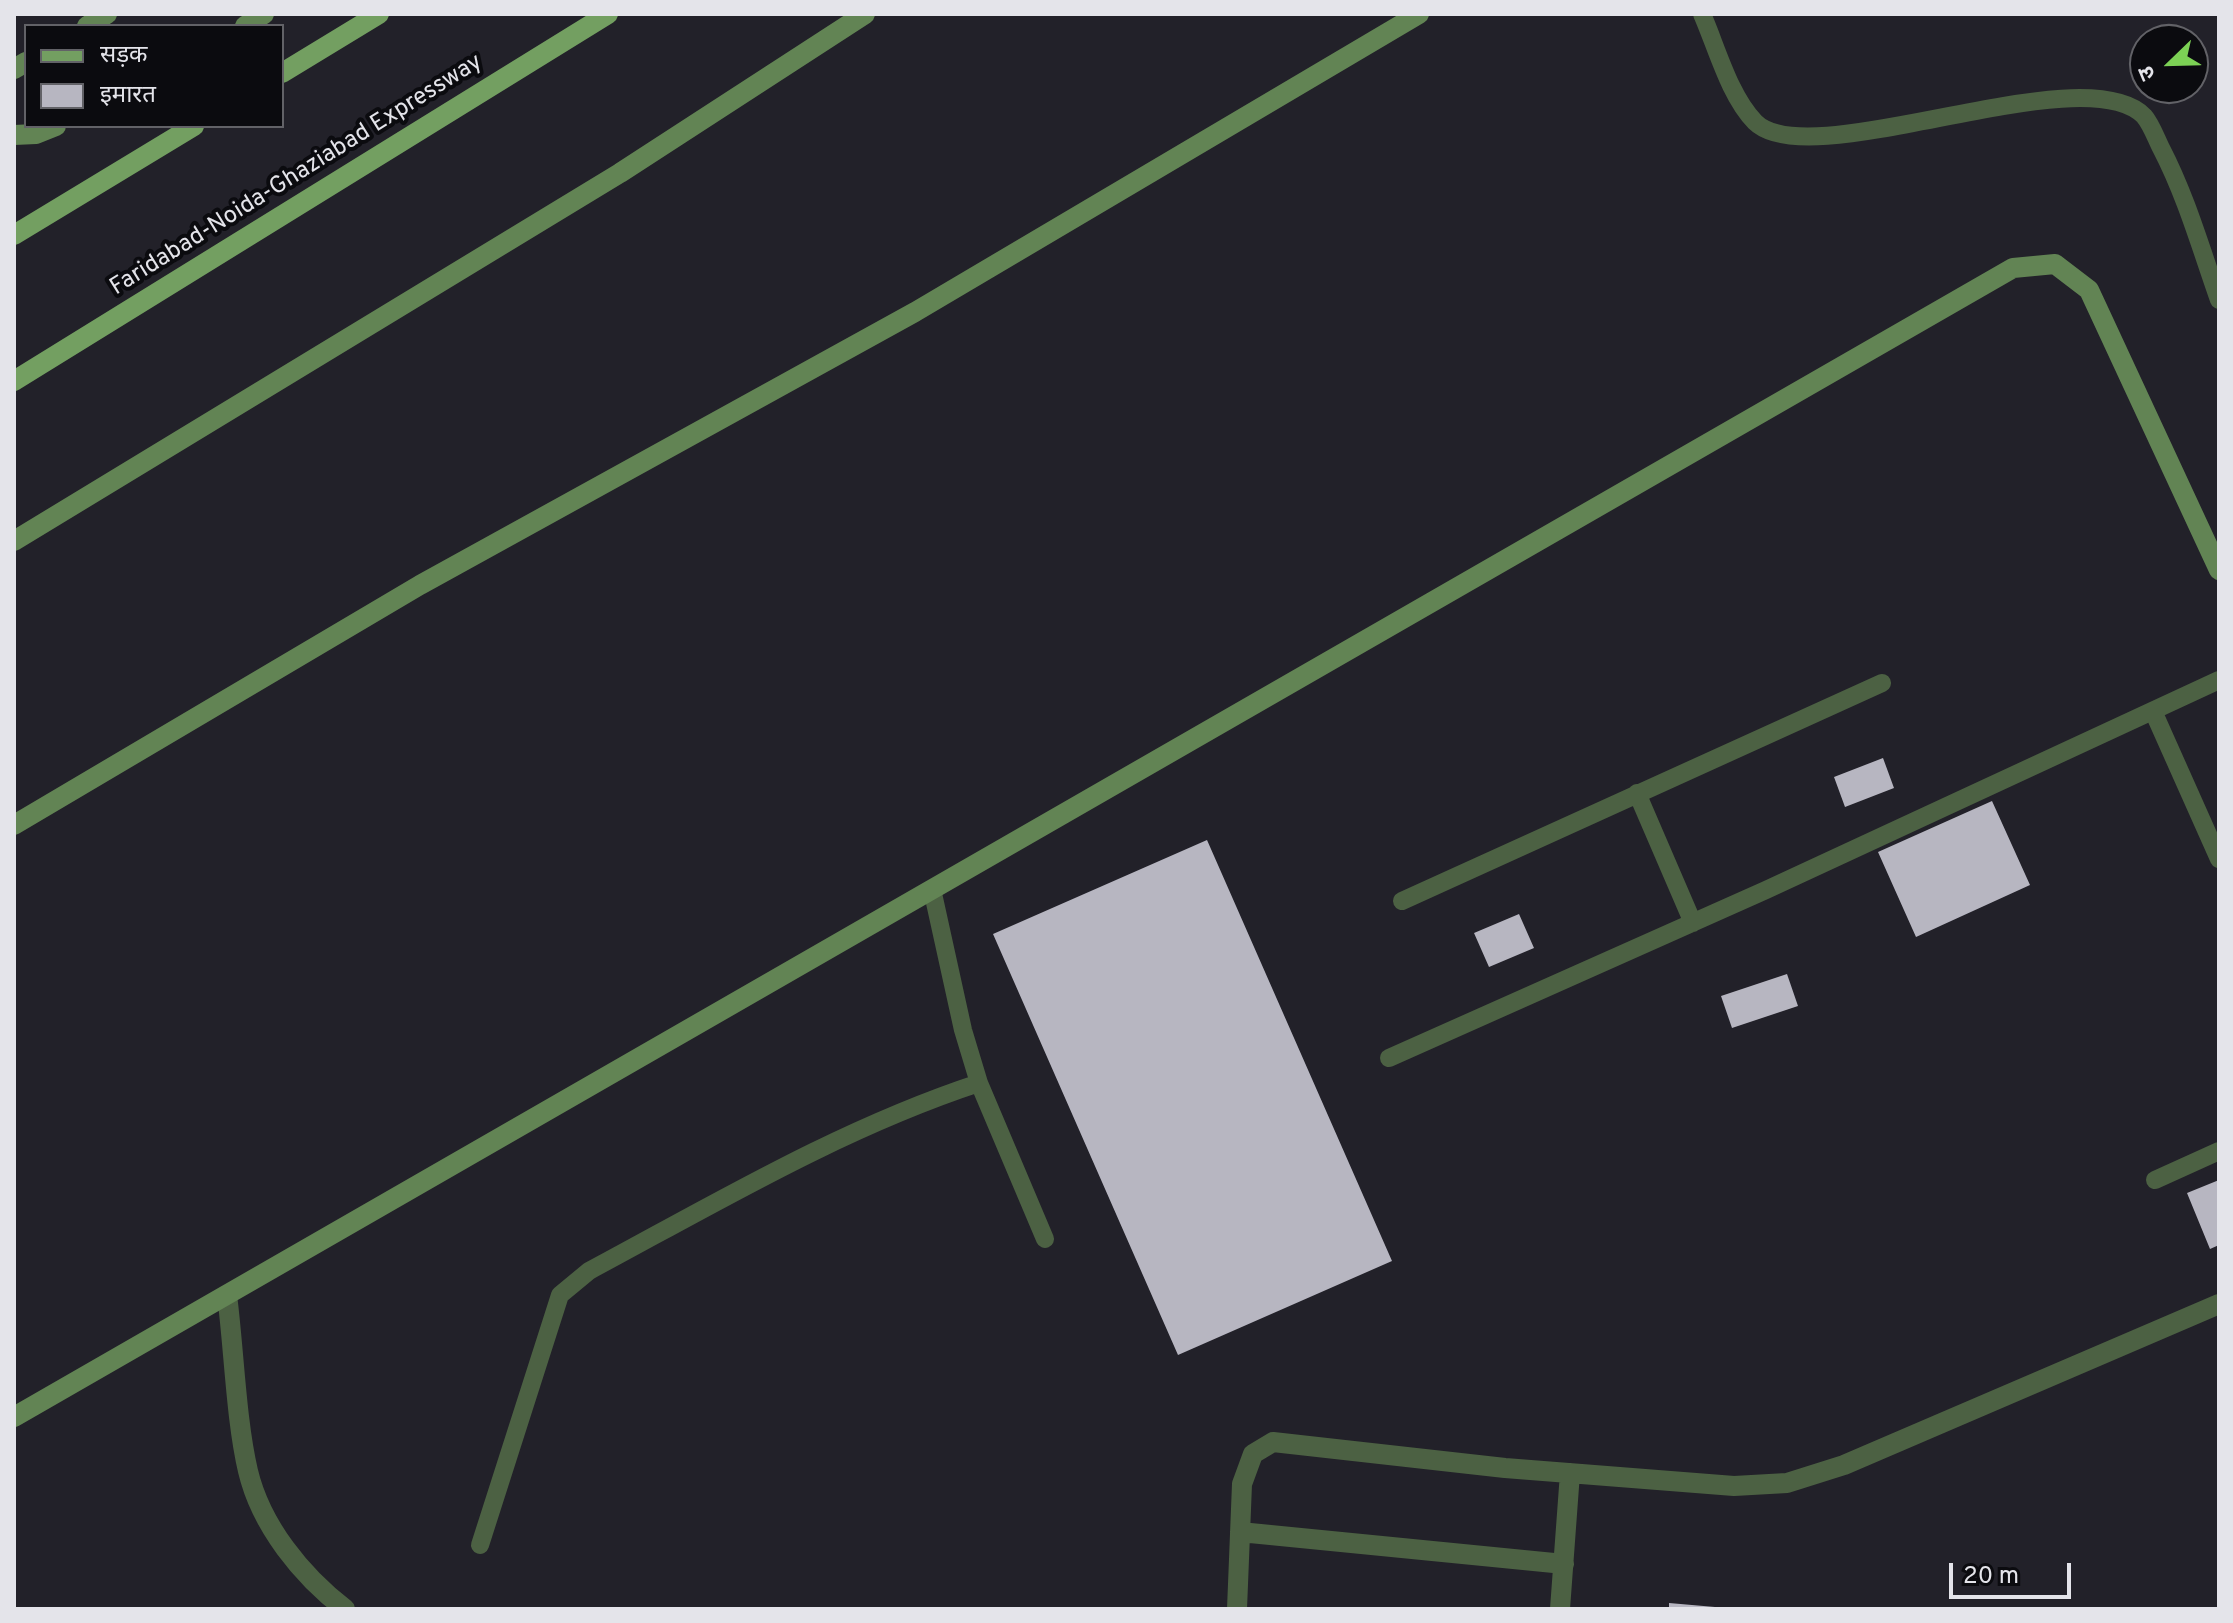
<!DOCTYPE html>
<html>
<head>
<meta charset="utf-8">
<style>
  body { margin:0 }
  #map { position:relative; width:2233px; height:1623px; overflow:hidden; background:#222129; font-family:Overpass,"Noto Sans Devanagari",sans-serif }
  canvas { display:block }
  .frame { position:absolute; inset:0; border:16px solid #e4e4ea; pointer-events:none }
  .legend { position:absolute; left:24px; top:24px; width:260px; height:104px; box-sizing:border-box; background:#0b0b0f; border:2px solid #626267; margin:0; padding:10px 14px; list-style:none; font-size:24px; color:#e4e4ea }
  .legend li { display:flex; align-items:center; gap:16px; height:40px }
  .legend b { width:40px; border:2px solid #626267 }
  .north { position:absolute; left:2129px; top:24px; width:80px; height:80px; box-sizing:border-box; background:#0b0b0f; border:2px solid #626267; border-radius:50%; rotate:247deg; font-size:22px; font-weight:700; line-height:32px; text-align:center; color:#e4e4ea }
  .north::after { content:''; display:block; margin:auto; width:28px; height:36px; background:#7cd155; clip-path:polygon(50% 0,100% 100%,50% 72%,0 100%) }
  .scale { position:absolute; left:1949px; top:1563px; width:122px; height:36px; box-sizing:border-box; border:4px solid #e4e4ea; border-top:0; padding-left:10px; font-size:24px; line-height:28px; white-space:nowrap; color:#e4e4ea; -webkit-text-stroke:6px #0b0b0f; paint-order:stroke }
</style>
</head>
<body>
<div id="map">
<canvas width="2233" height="1623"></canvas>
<div class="frame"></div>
<ul class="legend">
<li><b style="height:10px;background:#739f61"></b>सड़क</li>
<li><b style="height:22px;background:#b7b6c1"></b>इमारत</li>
</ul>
<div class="north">उ</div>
<div class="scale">20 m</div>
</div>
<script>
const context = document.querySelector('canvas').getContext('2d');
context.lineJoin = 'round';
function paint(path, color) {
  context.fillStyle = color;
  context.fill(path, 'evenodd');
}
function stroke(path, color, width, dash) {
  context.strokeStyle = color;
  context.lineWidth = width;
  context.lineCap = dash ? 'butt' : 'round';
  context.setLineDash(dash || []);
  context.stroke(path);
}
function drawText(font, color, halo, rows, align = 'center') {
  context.font = font + ' Overpass,sans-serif';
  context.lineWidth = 8;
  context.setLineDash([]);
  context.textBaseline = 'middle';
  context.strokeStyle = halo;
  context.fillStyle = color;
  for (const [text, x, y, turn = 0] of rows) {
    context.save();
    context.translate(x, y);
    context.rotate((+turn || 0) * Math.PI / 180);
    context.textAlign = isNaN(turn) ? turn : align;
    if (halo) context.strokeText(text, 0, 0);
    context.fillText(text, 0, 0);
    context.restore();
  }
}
const building = new Path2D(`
  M1883 758 1894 788 1845 807 1834 777Z
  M1992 801 2030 885 1916 937 1878 852Z
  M1207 840 1392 1261 1178 1355 993 934Z
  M1519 914 1534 948 1489 967 1474 933Z
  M1787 974 1798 1006 1732 1028 1721 996Z
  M2219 1180V1245L2210 1249 2187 1193Z
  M1669 1603 1715 1607V1609H1669Z`);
const lane = new Path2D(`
  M1702 14C1717 48 1729 95 1755 122 1810 177 2082 54 2144 116 2151 124 2156 138 2161 148 2186 196 2201 249 2219 300
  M2153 711 2219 859
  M1637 793 1693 923
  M932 889 963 1030 979 1083 1045 1239
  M1402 901 1882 683
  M1389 1058 1766 890 2219 680
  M2155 1180 2219 1151
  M480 1545 560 1295 589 1271C716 1203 842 1128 979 1083`);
const street = new Path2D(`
  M227 1295C234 1349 236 1420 248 1471 261 1526 302 1576 345 1609
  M1240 1532 1564 1564
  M1237 1609 1242 1484 1253 1454 1273 1442 1505 1468 1734 1486 1787 1483 1844 1465 2219 1304
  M1560 1609 1570 1473`);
const secondary = new Path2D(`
  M87 26 107 14
  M245 26 264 14
  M14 69 26 62
  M14 135 36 134 56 126
  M14 541 620 173 865 14
  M14 825 420 585 915 312 1419 14
  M14 1417 2013 268 2055 264 2089 290 2219 570`);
const primary = new Path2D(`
  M282 73 379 14
  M14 235 194 126
  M14 381 608 14`);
const streetNames = [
  ["Faridabad-Noida-Ghaziabad Expressway",297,176,-32]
];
paint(building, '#b7b6c1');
stroke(lane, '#4c6143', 18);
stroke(street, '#4c6143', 20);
stroke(secondary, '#628454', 20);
stroke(primary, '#739f61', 20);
drawText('24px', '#e4e4ea', '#0b0b0f', streetNames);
</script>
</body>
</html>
